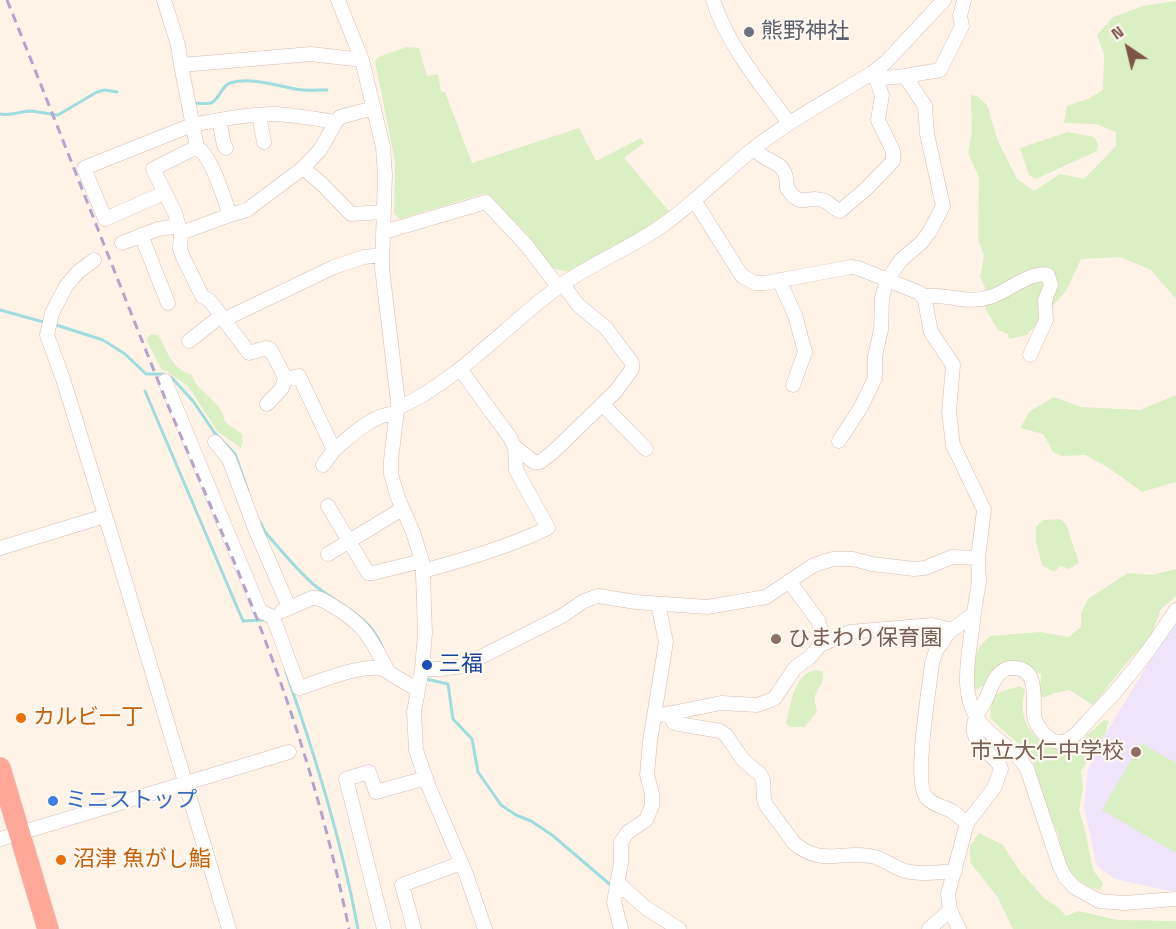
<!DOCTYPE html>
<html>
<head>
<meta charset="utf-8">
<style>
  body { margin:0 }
  #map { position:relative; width:1176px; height:929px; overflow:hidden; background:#fff3e8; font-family:"Space Grotesk",sans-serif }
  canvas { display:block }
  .north { position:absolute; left:1098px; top:18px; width:60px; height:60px; -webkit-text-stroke:4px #fff8f1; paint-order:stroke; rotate:325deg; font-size:16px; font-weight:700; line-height:24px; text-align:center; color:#7d5548 }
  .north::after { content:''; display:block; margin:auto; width:21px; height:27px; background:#7d5548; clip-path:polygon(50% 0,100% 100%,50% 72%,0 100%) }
</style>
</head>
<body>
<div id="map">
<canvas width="1176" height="929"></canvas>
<div class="north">N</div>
</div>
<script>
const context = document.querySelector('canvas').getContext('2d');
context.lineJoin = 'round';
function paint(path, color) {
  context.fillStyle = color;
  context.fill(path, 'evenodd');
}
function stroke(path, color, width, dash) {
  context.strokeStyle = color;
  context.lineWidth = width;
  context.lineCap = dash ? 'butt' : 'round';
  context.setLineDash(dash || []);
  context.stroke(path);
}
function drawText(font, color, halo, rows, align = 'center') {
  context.font = font + ' "Space Grotesk","Noto Sans JP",sans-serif';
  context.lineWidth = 4.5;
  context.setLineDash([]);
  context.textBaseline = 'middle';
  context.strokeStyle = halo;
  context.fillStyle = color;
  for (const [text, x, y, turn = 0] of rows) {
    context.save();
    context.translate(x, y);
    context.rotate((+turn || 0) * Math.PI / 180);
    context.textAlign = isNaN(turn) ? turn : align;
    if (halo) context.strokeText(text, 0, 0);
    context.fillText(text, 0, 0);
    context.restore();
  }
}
const education = new Path2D(`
  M1176 618V891H1169L1115 879 1097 866 1084 807 1088 769 1104 736Z`);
const green = new Path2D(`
  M1176 1V299L1151 270 1120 257 1081 259 1066 291 1027 335 1009 339 1008 334 998 330 985 308 988 294 980 277 984 255 978 240 979 178 968 153 972 132 971 95 977 96 987 105 998 141 1017 179 1034 191 1060 174 1084 179 1116 146V132L1096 124 1064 123 1067 106 1088 99 1103 90 1104 54 1097 35 1113 17 1143 6Z
  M407 47 419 48 427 76 438 74 441 92H445L472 163 579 128 596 161 641 138 644 143 624 158 669 211 627 242 580 265 568 272 552 268 526 233 486 193 400 219 394 214 395 161 375 61 378 57Z
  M1068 132 1094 137 1098 144 1097 151 1036 179 1029 175 1020 148Z
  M151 334 158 335C168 352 171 368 192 375 197 394 221 398 225 422L242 434 243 441 241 448 218 432 188 386 169 373 162 370 146 339Z
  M1176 395V482L1142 492 1109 468 1085 455 1062 456 1053 452 1043 434 1020 428 1029 412 1054 397 1081 407 1140 410Z
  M1060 519 1066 524 1079 563 1068 569 1061 566 1054 572 1042 565 1036 542V527L1043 520Z
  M1176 569V596L1161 609 1149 641 1134 654 1093 705 1069 690 1055 693 1043 698 1040 693 1041 674 1030 671 1021 661 1013 662 1005 679 989 680 983 686 975 690 969 675 979 647 990 636 1040 632 1069 637 1081 627V613L1088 599 1128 573 1152 575Z
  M817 670 823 672C825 683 818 686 815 696 814 700 816 707 817 711L805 727H790L786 723C791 704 794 672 817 670Z
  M1020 686 1025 690C1017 721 1031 740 1061 751L1079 742 1104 720 1109 721 1105 734 1081 771 1083 788 1079 810 1085 830 1093 870 1103 883 1100 890 1087 886 1074 877 1064 862 1058 834 1047 808 1031 756 990 718 992 697 1003 691Z
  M1141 743 1176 763V853L1102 810Z
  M979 833 1003 845 1019 870 1045 899 1058 907 1066 916 1079 911 1118 920 1176 921V929H1013L998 898 970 862V846Z`);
const stream = new Path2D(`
  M192 103C197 103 206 104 211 103 220 99 221 86 230 83 250 77 275 85 295 89 305 91 317 90 327 90
  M0 114C10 116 19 112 29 111 39 111 49 115 58 115L97 92 104 90 117 92
  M0 310 47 323
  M53 324 103 340 125 354 146 374H162L172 378 193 401 214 432 235 454 248 491
  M145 391 243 621 264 620
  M260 522 265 532C280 549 295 568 313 584 338 605 371 615 383 649
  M286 672C315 756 342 842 358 929
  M426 679 448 684 453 719 472 739 478 772 501 805 516 815 531 821 552 835 613 887`);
const minor = new Path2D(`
  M164 0 178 45 181 65 311 54 362 60
  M338 0 362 60 383 147 385 175 382 268 398 402 391 460V474L398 498 413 532 422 561 423 575 425 633 422 669 414 712 416 750 428 785 466 874 485 929
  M713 0C728 46 761 85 789 123
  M181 65 197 147C212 156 224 199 230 215L247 210 303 168 322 184 351 214 383 212
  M905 76 940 70 962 26 960 16 964 0
  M259 115 264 142
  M219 120 224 145 226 148
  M197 147 153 169 175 213 181 234 180 249 183 257 202 296 210 301 249 353 266 348 270 349 285 377 286 379 299 376 334 450C353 434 371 415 397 413
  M754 149C771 167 787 158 787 188 802 211 807 193 825 201 831 204 834 209 840 211L866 189 893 161V151L878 120 882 95 875 76
  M303 168 320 150 336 122 340 117 374 108
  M164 193 105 219 84 168 192 125C219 120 247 114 275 114 295 115 316 119 336 122
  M694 200 742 276 755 283H765L851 267 858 268 920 293 925 301 931 332 953 365 949 412 953 445 984 510 978 558 979 582 974 612 971 616 952 630 932 625 850 632 820 645
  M384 232 486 202 528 247 558 287
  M181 233 230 215
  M141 235 168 303
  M122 243 158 229 178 226
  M94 260 78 272 66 286 52 313 47 335 63 379 117 554 229 929
  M779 280 795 315 805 352 793 385
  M924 296C950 293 966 306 993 296 1007 291 1033 270 1048 275L1051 285 1045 300 1046 320 1030 355
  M223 320 334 267 364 257 382 255
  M189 341 221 316
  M165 381 260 611 273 617 299 688C322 681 358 665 381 668L418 690
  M267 404 282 388 285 377
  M602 404 646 449
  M398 408C459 380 504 327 557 288 591 263 632 248 666 223 697 200 724 173 753 149 790 120 832 98 872 73L886 62 944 0
  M839 441 861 407 875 378V356L881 330 882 298 887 280 901 260 922 242 930 231 943 206 927 134 925 106 905 76 884 78 872 73
  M215 442 229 459 256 531 289 607
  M515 447 534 462H540L553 452 616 391 632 369V363L606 328 578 305 563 284
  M323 465 334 450
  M328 506 368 573H373L422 561
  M0 548 105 516
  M328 554 402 509
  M423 571C466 559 508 547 548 528L516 470 515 447 509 436 460 369
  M282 611 312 598C320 597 326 602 333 606 368 627 371 640 389 673
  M974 612C971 650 955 696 984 727 998 742 1017 751 1027 769L1060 867 1066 878 1074 887 1099 901 1124 903 1176 899
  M951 629 936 651 932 663C930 686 912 785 927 798 933 805 944 807 952 811 957 815 962 819 967 823
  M422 669H440L463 666 562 616 584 601 598 596 636 602 707 607 766 597 814 565 833 559H853L872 564 914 569 925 568 952 557 978 558
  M669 713 674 723 679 724 720 731 726 735 743 760 760 774 763 780 764 799 766 805 794 843C821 866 840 851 870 856 881 857 890 865 900 869 918 876 936 872 955 871
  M662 715 721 703 757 705 774 699 795 668 810 657 820 645 822 636 819 622 789 581
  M0 839 289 752
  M617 882 646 908 679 929
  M384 929 346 779 369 772 376 792 426 778
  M414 929 402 885 461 863
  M621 929 614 902 621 863V842L628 832 646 820 652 806V794L647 775 650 741 666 642 658 604
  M929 929 950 910
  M959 929 950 910 948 894 967 823 994 788 1001 769 999 764C991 755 976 744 974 732 972 718 981 710 986 699 991 688 996 669 1011 668 1039 666 1033 697 1034 714 1034 722 1039 728 1044 734 1049 739 1053 742 1060 742 1073 741 1083 726 1092 717 1126 682 1150 651 1176 610`);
const highway = new Path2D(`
  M0 768 48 929`);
const rail = new Path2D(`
  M7 0C61 134 113 269 167 403 202 487 240 571 271 656 304 745 330 836 349 929`);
const markers = [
  [749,32,6,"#6b7280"],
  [776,639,6,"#8d6e63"],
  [427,665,6,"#1a4fb4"],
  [21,718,6,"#e8710a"],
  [1136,752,6,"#8d6e63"],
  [53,801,6,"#3f7fe0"],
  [61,860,6,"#e8710a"]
];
const worshipNames = [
  ["熊野神社",761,32]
];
const educationNames = [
  ["ひまわり保育園",788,639],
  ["市立大仁中学校",1124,752,"right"]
];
const transitNames = [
  ["三福",439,665]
];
const foodNames = [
  ["カルビ一丁",33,718],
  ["沼津 魚がし鮨",73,860]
];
const shopNames = [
  ["ミニストップ",65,801]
];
paint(education, '#f0e4fb');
paint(green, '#daefc4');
stroke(stream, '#9edcde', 3);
stroke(minor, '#d5bbaf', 15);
stroke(highway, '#dbcfcc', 22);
stroke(minor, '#fff', 14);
stroke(highway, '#ffa899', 21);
stroke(rail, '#b4a3cb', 3, [9, 6]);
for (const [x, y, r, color] of markers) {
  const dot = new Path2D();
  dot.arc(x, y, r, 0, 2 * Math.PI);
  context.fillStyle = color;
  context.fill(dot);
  stroke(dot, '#fff8f1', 2);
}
drawText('22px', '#5b616d', '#fff8f1', worshipNames, 'left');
drawText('22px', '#785e54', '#fff8f1', educationNames, 'left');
drawText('22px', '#164399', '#fff8f1', transitNames, 'left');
drawText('22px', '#c56008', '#fff8f1', foodNames, 'left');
drawText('22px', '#366cbe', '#fff8f1', shopNames, 'left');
</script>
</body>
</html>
